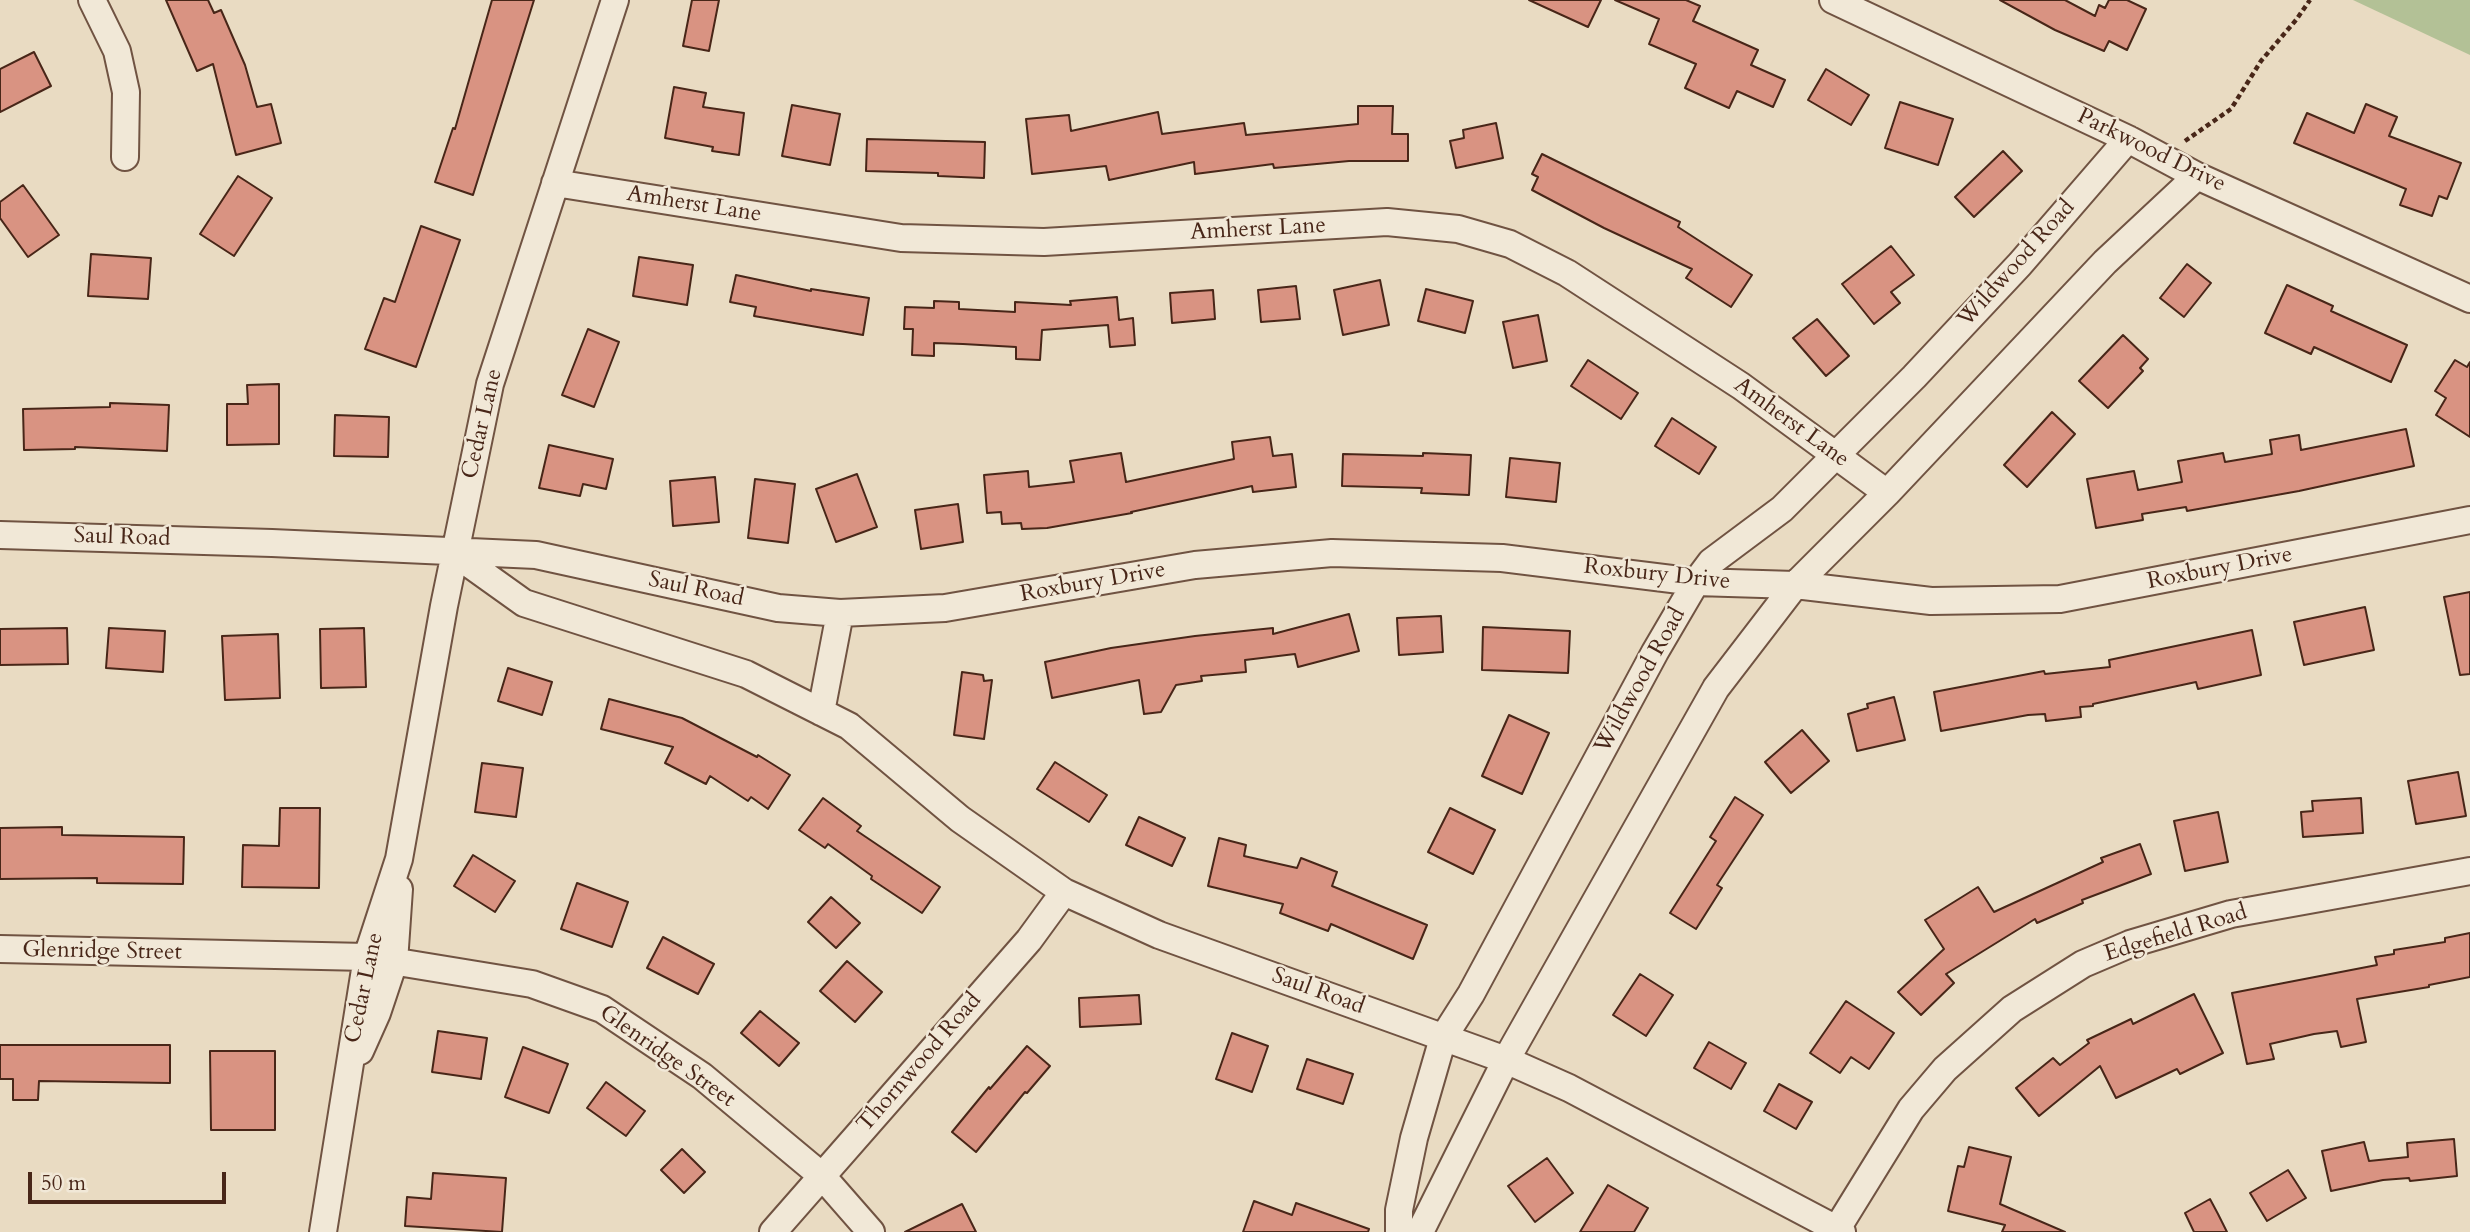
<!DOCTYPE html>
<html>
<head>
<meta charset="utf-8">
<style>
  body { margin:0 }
  #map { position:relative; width:2470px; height:1232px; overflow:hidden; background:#e9dbc2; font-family:Cardo,serif }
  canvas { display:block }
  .scale { position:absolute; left:28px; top:1172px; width:198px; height:32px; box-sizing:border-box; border:4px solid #482618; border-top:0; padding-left:9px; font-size:21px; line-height:24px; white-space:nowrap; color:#482618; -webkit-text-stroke:5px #f1e8d7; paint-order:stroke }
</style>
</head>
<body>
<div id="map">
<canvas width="2470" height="1232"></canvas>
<div class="scale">50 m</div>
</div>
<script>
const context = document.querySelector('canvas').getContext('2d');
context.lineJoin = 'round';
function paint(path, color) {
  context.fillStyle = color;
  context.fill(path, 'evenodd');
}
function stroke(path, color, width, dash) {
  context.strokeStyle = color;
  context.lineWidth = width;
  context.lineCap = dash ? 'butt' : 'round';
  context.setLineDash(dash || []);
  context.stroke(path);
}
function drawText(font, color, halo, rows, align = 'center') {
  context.font = font + ' Cardo,serif';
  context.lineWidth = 5;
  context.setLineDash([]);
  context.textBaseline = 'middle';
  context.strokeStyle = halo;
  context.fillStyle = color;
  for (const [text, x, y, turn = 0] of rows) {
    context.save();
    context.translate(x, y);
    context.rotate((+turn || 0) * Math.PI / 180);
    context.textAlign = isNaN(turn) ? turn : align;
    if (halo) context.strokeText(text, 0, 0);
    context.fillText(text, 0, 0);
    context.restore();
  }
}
const green = new Path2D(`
  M2353 0H2470V55Z`);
const building = new Path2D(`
  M166 0H208L214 13 221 10 245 65 257 107 271 104 281 143 236 155 213 64 197 71Z
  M492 0H534L473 195 435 182 453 128 455 129Z
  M692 0H719L709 51 683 46Z
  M1529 0H1601L1588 27Z
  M1615 0H1686L1700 6 1693 21 1758 50 1751 65 1785 80 1773 107 1737 91 1729 108 1685 88 1696 64 1649 44 1659 19Z
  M2000 0H2065L2095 16 2099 5 2105 8 2109 0H2127L2146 9 2127 50 2109 41 2104 51 2055 30Z
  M34 52 51 86 0 112V69Z
  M1826 69 1869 95 1851 125 1808 100Z
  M674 87 706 93 703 107 744 113 739 155 712 151 713 147 665 138Z
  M1900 102 1953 119 1938 165 1885 148Z
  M2366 104 2397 117 2389 136 2461 163 2447 199 2439 196 2432 216 2400 205 2406 189 2294 143 2307 113 2354 133Z
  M792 105 840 114 830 165 782 156Z
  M1358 106H1393L1392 134H1408V161H1349L1274 168 1273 164 1195 174 1194 162 1109 180 1106 166 1032 174 1026 119 1069 115 1071 131 1158 112 1162 134 1244 123 1246 135 1358 124Z
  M1496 123 1503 158 1456 168 1450 141 1464 138 1463 130Z
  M867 139 985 142 984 178 938 176V173L866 171Z
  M2003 151 2022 171 1974 217 1955 197Z
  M1542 154 1680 222 1678 227 1752 275 1731 307 1686 278 1692 269 1604 228 1532 190 1538 177 1532 174Z
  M238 176 272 198 234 256 200 234Z
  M23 185 59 235 28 257 0 218V202Z
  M421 226 460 240 416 367 365 349 384 298 395 302Z
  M1891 246 1914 275 1891 292 1900 303 1874 324 1842 284Z
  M91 254 151 258 148 299 88 296Z
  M639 257 693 265 687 305 633 296Z
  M2187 264 2211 283 2184 317 2160 298Z
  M736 275 811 291V289L869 298 863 335 754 316 756 307 730 302Z
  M1380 280 1389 325 1343 335 1334 290Z
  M2287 285 2333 306 2331 311 2407 345 2391 382 2314 347 2311 354 2265 333Z
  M1296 286 1300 319 1261 322 1258 290Z
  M1426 289 1473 301 1465 333 1418 321Z
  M1213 290 1215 319 1172 323 1170 293Z
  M1117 297 1119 320 1133 318 1135 345 1110 347 1108 325 1042 330 1040 360 1016 359V347L963 344 934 343V356L912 355 913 329H904L905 307 934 308V301L959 302V309L1015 312V302L1071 305 1070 301Z
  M1538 315 1547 361 1513 368 1503 322Z
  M1817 319 1849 356 1826 376 1793 338Z
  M588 329 619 342 594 407 562 395Z
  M2123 335 2148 359 2140 368 2143 371 2108 408 2079 381Z
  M1588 360 1638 393 1621 419 1571 386Z
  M2455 360 2467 367 2470 362V437L2436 415 2446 398 2435 391Z
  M279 384V444L227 445V404H248L247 385Z
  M110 403 169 405 167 451 75 447V449L24 450 23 409 110 407Z
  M2052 412 2075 434 2027 487 2004 465Z
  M335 415 389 417 388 457 334 456Z
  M1672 418 1716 447 1699 474 1655 446Z
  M2406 429 2414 466 2299 491 2187 511 2186 507 2142 514 2143 520 2096 528 2087 479 2134 471 2138 490 2182 482 2178 461 2223 453 2225 462 2272 454 2270 440 2299 435 2301 450Z
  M1270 437 1273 456 1292 454 1296 487 1253 492 1252 486 1131 512 1132 513 1047 528 1022 529 1021 523 1002 524 1001 512 987 513 984 475 1028 471 1029 487 1074 482 1070 461 1121 453 1126 482 1234 459 1232 442Z
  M549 445 613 459 606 489 583 484 580 496 539 488Z
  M1423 453 1471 455 1469 495 1421 493 1422 488 1342 486 1343 454 1423 456Z
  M1510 458 1560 463 1556 502 1506 497Z
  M857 474 877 527 836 542 816 489Z
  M715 477 719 522 673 526 670 481Z
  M755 479 795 484 788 543 748 538Z
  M958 504 963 542 921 549 915 510Z
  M2470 592V674L2460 675 2444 597Z
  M2365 607 2374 650 2304 665 2294 622Z
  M1349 614 1359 651 1298 667 1295 654 1245 660 1246 672 1201 676 1202 681 1176 685 1161 712 1144 714 1139 680 1052 698 1045 662 1111 648 1195 636 1273 628V634Z
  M1441 616 1443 652 1399 655 1397 618Z
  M1483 627 1570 631 1568 673 1482 670Z
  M67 628 68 664 0 665V629Z
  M109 628 165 631 163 672 106 668Z
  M364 628 366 687 321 688 320 629Z
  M2252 630 2261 675 2198 689 2196 682 2093 704V706L2080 707 2081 717 2046 721 2045 714 2028 715 1941 731 1934 692 2044 671 2045 674 2110 667 2109 660Z
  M278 634 280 698 225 700 222 636Z
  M508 668 552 682 542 715 498 701Z
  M962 672 983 675 984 681 992 680 984 739 954 735Z
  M1894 697 1905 740 1857 751 1848 714 1868 708 1867 704Z
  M609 699 682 718 757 757 758 755 790 775 768 809 751 797 748 801 710 776 706 784 665 763 673 747 601 729Z
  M1509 715 1549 733 1522 794 1482 776Z
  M1802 730 1829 761 1791 793 1765 762Z
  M1055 762 1107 795 1089 822 1037 789Z
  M482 763 523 768 516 817 475 812Z
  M2458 772 2466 816 2416 824 2408 781Z
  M1735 797 1763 815 1717 885 1722 888 1696 929 1670 913 1716 841 1710 837Z
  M823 798 861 826 857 831 940 887 922 913 871 879 872 876 828 844 825 848 799 830Z
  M2361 798 2363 833 2303 837 2301 812 2313 811 2312 801Z
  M280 808H320L319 888 242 887 243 845 279 846Z
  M1450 808 1495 830 1473 874 1428 852Z
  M2218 812 2228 862 2185 871 2174 821Z
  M1139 817 1185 838 1172 866 1126 845Z
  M62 827V835L184 837 183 884 97 883V878L0 879V828Z
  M1219 838 1246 845 1244 856 1297 868 1301 858 1337 872 1332 886 1427 925 1413 959 1331 924 1328 931 1280 913 1283 904 1208 886Z
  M2140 844 2151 874 2082 900 2083 903 2037 923 2035 919 1946 974 1954 983 1921 1015 1898 992 1944 949 1925 920 1978 887 1994 912 2103 862 2101 858Z
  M473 855 515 881 495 912 454 886Z
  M577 883 628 902 612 947 561 929Z
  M831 897 860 923 836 948 808 922Z
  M2470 933V977L2429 985V987L2357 999 2366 1042 2341 1047 2337 1031 2314 1034 2270 1044 2274 1059 2247 1064 2232 993 2377 965 2375 957 2394 954V950L2445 942V938Z
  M663 937 714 964 698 994 647 968Z
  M847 961 882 992 855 1022 820 991Z
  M1640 974 1673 995 1646 1036 1613 1015Z
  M2194 994 2223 1053 2180 1074 2177 1069 2116 1098 2100 1066 2039 1116 2016 1088 2053 1058 2060 1065 2089 1043 2087 1040 2131 1019 2133 1024Z
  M1139 995 1141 1024 1080 1027 1079 998Z
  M1846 1001 1894 1033 1869 1069 1851 1057 1840 1073 1810 1053Z
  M760 1011 799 1043 779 1066 741 1033Z
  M438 1031 487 1038 481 1079 432 1072Z
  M1232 1033 1268 1046 1252 1092 1216 1079Z
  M1709 1042 1746 1063 1731 1089 1694 1068Z
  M0 1045H170V1083L39 1081 38 1100H13V1079H0Z
  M1027 1046 1050 1066 1027 1093 1025 1092 976 1152 952 1132 989 1087 990 1089Z
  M523 1047 568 1064 549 1113 505 1097Z
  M210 1051H275V1130H211Z
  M1307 1059 1353 1074 1343 1104 1297 1089Z
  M606 1082 645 1111 626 1136 587 1108Z
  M1779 1084 1812 1102 1796 1129 1764 1111Z
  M2454 1139 2457 1176 2410 1181 2409 1178 2383 1180 2331 1191 2322 1151 2364 1142 2369 1161 2408 1157 2407 1143Z
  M1969 1147 2011 1157 2000 1204 2065 1232H2002L2005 1225 1948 1211 1958 1166 1964 1167Z
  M682 1149 705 1172 684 1193 661 1170Z
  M1547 1158 1573 1193 1535 1222 1508 1186Z
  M2288 1170 2306 1198 2267 1221 2250 1193Z
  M433 1173 506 1178 502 1232 405 1226 407 1197 431 1199Z
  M1608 1185 1648 1208 1634 1232H1580Z
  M2210 1199 2218 1214 2227 1232H2194L2185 1213Z
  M1254 1201 1292 1215 1296 1203 1369 1229 1368 1232H1243Z
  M962 1204 976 1232H905Z`);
const path = new Path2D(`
  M2185 141 2231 109 2261 61 2296 20 2310 0`);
const minor = new Path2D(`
  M92 0 117 51 126 92 125 157
  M1833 0 2128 139 2197 176 2470 299
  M555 183 901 238 1044 242 1387 222 1458 229 1510 244 1567 273 1741 386 1887 493
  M0 535 272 543 536 555 778 608 840 613 945 608 1195 565 1332 553 1502 558 1696 582 1795 585 1931 601 2060 599 2470 520
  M454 553 524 603 746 674 849 726 960 819 1064 892 1159 935 1506 1060 1569 1088 1842 1232
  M821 712 840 613
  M0 949 367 957 532 984 602 1009 702 1076 822 1176 871 1232
  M360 1051 377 1013 394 962 399 889
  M323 1232 367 957 399 859 444 606 490 384 615 0
  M773 1232 1029 940 1064 892
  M1399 1232V1210L1414 1138 1443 1038 1471 994 1655 652 1696 582 1711 562 1782 509 1914 377 2020 264 2128 139
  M1420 1232 1506 1060 1716 688 1795 585 1887 493 2105 262 2197 176
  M1835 1232 1911 1109 1945 1069 2012 1009 2083 964 2130 944 2231 914 2470 871`);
const streetNames = [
  ["Parkwood Drive",2151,151,26],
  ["Amherst Lane",694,205,9],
  ["Amherst Lane",1258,230,-3],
  ["Wildwood Road",2017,264,-48],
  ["Amherst Lane",1791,423,36],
  ["Cedar Lane",483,424,-77],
  ["Saul Road",122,538,2],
  ["Roxbury Drive",2220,569,-11],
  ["Roxbury Drive",1657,575,6],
  ["Roxbury Drive",1093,583,-10],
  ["Saul Road",696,590,12],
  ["Wildwood Road",1641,681,-61],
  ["Edgefield Road",2176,934,-17],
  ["Glenridge Street",102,952,1],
  ["Cedar Lane",365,988,-78],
  ["Saul Road",1318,992,20],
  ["Glenridge Street",667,1057,35],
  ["Thornwood Road",920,1063,-49]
];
paint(green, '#b3c196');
paint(building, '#d99382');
stroke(building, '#482618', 2);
stroke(minor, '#705342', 30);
stroke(path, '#482618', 4.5, [5, 3.5]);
stroke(minor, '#f1e8d7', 26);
drawText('23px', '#482618', '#f1e8d7', streetNames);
</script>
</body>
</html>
